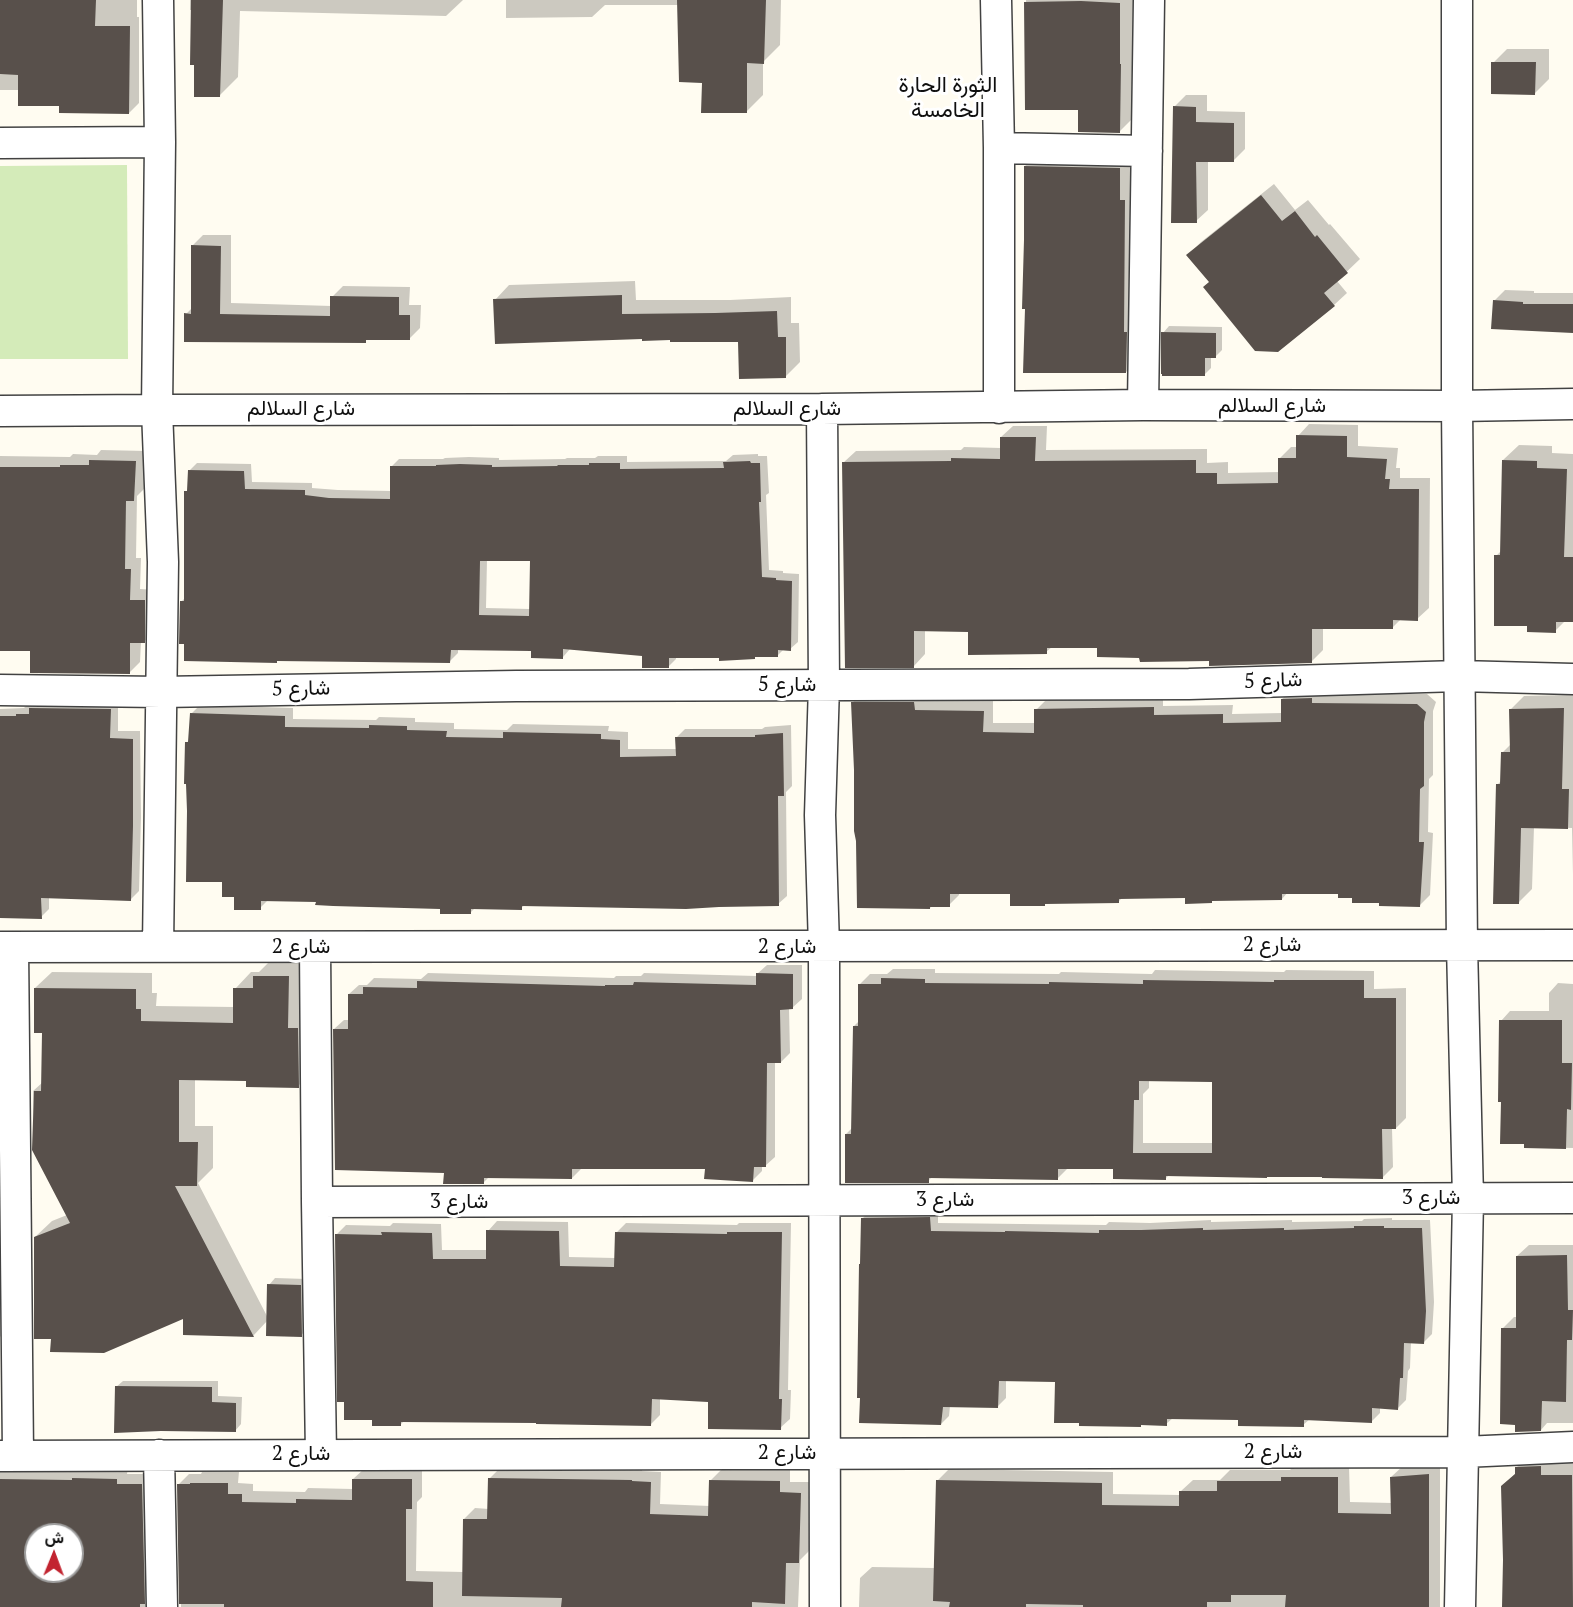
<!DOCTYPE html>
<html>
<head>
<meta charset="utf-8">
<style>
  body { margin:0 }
  #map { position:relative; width:1573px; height:1607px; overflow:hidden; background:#fffcf1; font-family:"PT Serif",Vazirmatn,serif }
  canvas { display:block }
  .north { position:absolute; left:24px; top:1523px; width:60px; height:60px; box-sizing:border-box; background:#fff; border:2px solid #9f9f9f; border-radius:50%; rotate:1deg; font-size:16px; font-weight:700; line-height:24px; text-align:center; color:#0f0f0f }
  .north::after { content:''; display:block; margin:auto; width:21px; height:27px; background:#c22430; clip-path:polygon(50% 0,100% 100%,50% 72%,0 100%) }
</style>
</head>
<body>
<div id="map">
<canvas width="1573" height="1607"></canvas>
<div class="north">ش</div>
</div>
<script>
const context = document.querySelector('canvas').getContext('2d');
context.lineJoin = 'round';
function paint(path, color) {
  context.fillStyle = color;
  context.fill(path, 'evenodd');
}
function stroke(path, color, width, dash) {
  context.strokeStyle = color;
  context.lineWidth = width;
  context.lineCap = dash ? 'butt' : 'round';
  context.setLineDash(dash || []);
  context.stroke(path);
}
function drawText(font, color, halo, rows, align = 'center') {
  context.font = font + ' "PT Serif",Vazirmatn,serif';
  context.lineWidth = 6;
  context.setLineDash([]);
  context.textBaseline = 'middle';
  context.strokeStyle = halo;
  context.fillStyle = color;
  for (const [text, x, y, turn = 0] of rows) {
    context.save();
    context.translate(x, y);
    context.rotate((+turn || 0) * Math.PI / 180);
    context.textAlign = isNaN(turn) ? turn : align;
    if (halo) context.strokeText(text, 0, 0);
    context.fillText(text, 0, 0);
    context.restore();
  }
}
const green = new Path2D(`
  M127 165 128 359H0V166Z`);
const shadow = new Path2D(`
  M0 0H137V17H139V103L129 113 60 105 20 90H0Z
  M190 0H463L446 16 240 11 238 77 220 95 192 10H190Z
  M506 0H781L780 45 763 62V95L746 112 703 81 679 5H605L592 17 506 18Z
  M1026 0H1134V117L1119 132 1079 108H1026Z
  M1507 49H1549V79L1535 93 1493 63Z
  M1186 95H1207V111L1245 112V149L1233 161H1208V210L1196 221 1174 107Z
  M1039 152 1134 154 1140 358 1126 372 1025 166Z
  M1274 184 1295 210 1308 200 1329 225 1330 224 1360 259 1337 281 1347 293 1334 305 1210 281 1188 255 1201 242Z
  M203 235H231V303L332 306V297L343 286 410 287 409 305H421L420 328 409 339 368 338 365 341 186 314 192 308V246Z
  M635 281 636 300H730L791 297V323H799L800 362 785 377 739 340 672 339 495 300 509 285Z
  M1505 290 1534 291V293H1573V331L1494 301Z
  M1169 326 1222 327V350L1215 357H1211V368L1204 375 1163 333Z
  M1309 424 1358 425V446L1398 448 1396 468H1400V478H1430L1429 608 1417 619H1401L1392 628 1323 627V650L1311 662 1140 656 1098 646 1052 647 1046 652 970 631 925 630V654L914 666 844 462 856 451 961 450 964 447 1001 448V437L1013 426H1047L1046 450 1207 449V463L1228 462V473L1280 472V458L1291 447H1298V436Z
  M1519 445 1552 446V453L1573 454V620H1566L1555 631 1528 624 1496 556 1501 551 1503 460Z
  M101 450 146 451 145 488 137 496 136 558H141L140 589 156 590 155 630 144 642 141 641 140 662 129 673 32 649 0 650V456L70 457 73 454 97 455Z
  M758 454V456H767L769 493 766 495 769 570 783 571V573L799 574 798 642 790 649H784L778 655 676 657V659L668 667 643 655 570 649 563 657 533 650 458 649V653L450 661 181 602 185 598 186 492 189 489V471L197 463 251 464 252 482 312 483V488L338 490 391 491 392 466 399 459H443L445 458 469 457 499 458V460L565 459 567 458H595L598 456H627V462L726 461 733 455ZM487 560H531L530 609 486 608Z
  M1292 689 1321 694H1427L1436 702 1433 711V775L1429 779 1428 832 1433 833 1430 895 1420 905 1381 902 1339 893 1288 892 1282 899 1186 896 1122 898 1118 902 1012 892 959 893V895L949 905 932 906 930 908 852 703 862 693H924V700L993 701V723H1036V710L1046 700 1163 698V706L1233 705 1232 714 1282 713V699Z
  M1568 692H1573V875L1572 828 1534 827 1532 889 1519 902 1497 785 1502 780V753L1511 744V709L1524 696 1565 695Z
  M39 700 118 701V731H140L141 817 139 891 130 900 49 897V909L41 917H0V709L24 708 26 706H33Z
  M200 705 293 708V719L376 720 379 717 415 718V722L454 723V729L507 730 513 724 609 726 608 731 628 732V749H677V737L685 729H762L765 727 791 725 792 786 786 792 787 896 778 904 525 905 521 908 476 907 470 913 442 907 317 900 269 899 260 908 235 895 224 881 186 743 190 740 191 714Z
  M271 960H305L315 1070 298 1086 247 1079H195V1126H213V1168L198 1183 268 1318 269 1285 275 1278 307 1279 308 1329 301 1335 268 1320 253 1336 185 1317 52 1338 35 1237 52 1221 67 1215 34 1150 33 1091 43 1082 44 1032 35 988 52 972 152 973V993H157L156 1006 235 1007V989L251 972H259Z
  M767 965H802V999L792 1008H789L790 1053 781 1062H775V1157L765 1166H762V1171L753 1180 706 1168H582L572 1178 489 1177 483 1183 445 1171 334 1029 344 1020H350L349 994 359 985H367L374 978 421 979 428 973 614 978 616 976H641L644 973 757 976V974Z
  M893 969H935V973L1059 974 1061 972 1152 974 1155 970 1284 972 1286 970 1374 971V989L1406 988V1118L1396 1128H1392L1393 1167 1382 1178 1169 1175 1165 1179 1114 1168H1068L1058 1178 933 1176 928 1181 846 1134 852 1128 854 1026 859 1021 860 984 870 974H887ZM1149 1080 1213 1081 1214 1143H1143V1094L1149 1088Z
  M1558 983 1573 984V1148L1526 1147 1501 1021 1510 1011H1549V993Z
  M871 1210H938V1223L1106 1225 1109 1222 1150 1223 1211 1220V1222L1292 1220V1222L1362 1221 1364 1219 1392 1218V1220H1430L1434 1302 1432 1334 1424 1342H1411L1410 1368 1408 1371 1406 1400 1398 1408 1380 1407V1413L1371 1422 1310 1419 1303 1425 1240 1419 1173 1418 1166 1424 1056 1380H1006V1398L997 1407 950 1406 949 1416 941 1424 863 1218Z
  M497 1221 568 1222 569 1257 615 1258 616 1233 626 1223 737 1225 739 1223H791L788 1390H791L790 1419 780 1428 710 1401 660 1398V1415L650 1425 405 1420 400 1425 336 1235 346 1225 390 1226 393 1223 441 1224 442 1250H487L488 1231Z
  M0 1245H7V1330L0 1337Z
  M1529 1245H1573V1423H1547L1541 1430 1503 1328 1514 1317H1518L1517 1256Z
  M123 1381H218V1396L242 1397 241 1424 235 1431 116 1387Z
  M1530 1454 1553 1463H1573V1607H1503V1486L1516 1473V1468Z
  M1440 1464V1607H859L860 1578 872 1567 935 1568 938 1480 949 1469 1113 1472V1494L1181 1495V1491L1193 1480H1220L1230 1470H1290L1294 1466H1349L1350 1502 1392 1503 1391 1477 1403 1466Z
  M128 1468 127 1474H153L160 1607H0V1469ZM36 1535H72V1571H36Z
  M500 1468 642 1469V1471L661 1472 660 1504 710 1506V1481L721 1470H790V1482H811L809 1551 800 1560 798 1607H181L178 1485 189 1474H201L202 1472H239L238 1483 253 1484V1491L305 1492 308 1488 353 1489V1479L364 1469H422V1497L417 1502 416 1571 464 1572V1519L475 1508 489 1509V1479Z`);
const building = new Path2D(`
  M0 0H96L95 26H130L129 114 59 113V106H18V75L0 74Z
  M191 0H223L220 97H194V65H190Z
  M677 0H766L764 64 747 63V113H701L702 83 679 82Z
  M1081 1 1120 3V64H1121L1120 133 1078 132V110H1025L1024 2Z
  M1491 62H1536L1535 95 1491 94Z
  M1173 106 1196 107V122L1234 123V162H1196L1197 223H1171Z
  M1024 166 1120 168V200H1125L1124 332H1127L1126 373H1023L1025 309H1022L1024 240Z
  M1261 195 1282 221 1295 211 1315 237 1317 235 1348 273 1324 293 1335 306 1278 352 1255 351 1203 287 1209 282 1186 255Z
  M191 245 221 246 220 314 330 316V296L399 297V315H410V340H366V343L184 342V313L191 314Z
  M622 295V314L715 313 777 311 778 337H786V378L739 379 738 342H670V340L642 341V339L495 344 493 299Z
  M1493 300 1523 302V304H1573V333L1491 329Z
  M1161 332 1216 333V358H1205V376H1162V374H1161Z
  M1296 435 1347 436V457L1387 459 1385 479H1390L1389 489H1419L1418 621 1393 620V629H1312V663L1209 666V661L1140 662 1139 658 1097 657V648H1047V654L968 655V632L914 631V668H845L842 462 951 461V458L1000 459V437H1036L1035 461 1196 460V473H1217V484L1278 483V458H1296Z
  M89 460 136 461 134 501H126L125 569H131L130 600H145V643H130V674L30 673V651H0V467H60V465H89Z
  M1502 460 1537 461V468L1567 469 1564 557H1573V622H1556V633L1527 632V626H1494V555H1500Z
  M750 461 751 463H760L761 502H759L762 577 776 578V580L792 581 791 651 778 650V657H755V659L719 661V658H669V668H642V656L563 649V659L531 658V651L451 650 450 663 277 661V663L184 661V644H179L180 601H184V491H187L188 470 244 471 245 489 305 490V495L329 498 390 499V466H436V465L460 464 492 465V467L557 466 558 465H589V463H620V469L724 468 723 462ZM480 561H530L529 616 479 615Z
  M1312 698V703L1417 704 1426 712 1424 722V786L1420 789 1419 842H1424L1420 907 1379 906V903H1352V898H1338V894H1282V900L1212 901V903L1185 904V898L1119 899V903L1045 904V906H1010V894H950V907H930V909L857 908 856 841 854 831V770L851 702H914L915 710 984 711 983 732 1034 733V709L1154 707V715L1223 714V723L1281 722V699Z
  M29 708 111 709 110 738 133 739V826L131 901 41 898 42 919 0 918V716H16V714H29Z
  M1564 708 1562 789H1569L1568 829 1521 828 1519 904H1493L1496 784H1500L1501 752H1510L1509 709Z
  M190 713 285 716V727L369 728V725L407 726V730L447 731 446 737 503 738V732L601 734V739L620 740V757L676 756 675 737H755V735L783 733 784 796H778L779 906 719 907 686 909 522 906V910L471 909V914H440V909L333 906 315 905 316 902 261 901V910H234V897H222V882H186L187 811 186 784H184L185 742H188Z
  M756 973 793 974V1009L780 1010 781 1063H767L766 1167H754L753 1182 704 1179 705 1169H572V1179L484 1178V1184H443L444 1173 335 1170 333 1029H348V994H363V987L417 988V981L605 986V985H633L634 982 756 985Z
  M253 976H289L288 1028H298L299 1088 246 1087V1081L179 1080V1142H198L197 1186H175L254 1337 183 1335V1319L104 1353 50 1352 51 1339H34V1237L70 1223 32 1150 34 1091H41L42 1033H34V988L136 989V1009H141V1021L233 1023V988H253Z
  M881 978 925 979V983L1049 984V982L1143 984V980L1274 982V980H1364V998H1396V1129H1382L1383 1179 1322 1178V1177H1267V1178L1166 1176V1180L1113 1179V1169H1058V1180L929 1178V1183H845V1134H851L853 1026H858V984H881ZM1139 1081 1212 1082V1153H1133L1134 1100H1139Z
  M1499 1020H1562V1063H1572L1571 1110 1567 1109 1566 1149 1524 1148V1144H1500L1501 1102H1498Z
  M930 1217 931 1231 1005 1232V1231L1099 1233V1230H1141L1203 1228V1230L1284 1228V1230L1354 1228V1226H1384V1228H1422L1426 1311 1424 1344 1404 1343 1403 1378H1400L1398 1410 1372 1408V1423L1304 1420V1427L1238 1426V1420L1167 1419V1426L1141 1425V1427L1079 1426V1423H1054L1055 1382 999 1381 998 1408 943 1407 941 1425 859 1423 860 1398H857L859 1264H860L861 1218Z
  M486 1230 559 1231 560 1266 614 1267 615 1232 727 1234V1232H782L779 1399H782L781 1430 708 1429V1402L652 1399 651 1426 536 1424V1423L401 1422V1426H372V1420H344V1402H337L335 1234 382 1235 381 1232 432 1233 433 1259H486Z
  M1567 1255 1568 1310H1573L1572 1340H1567L1566 1402 1542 1401 1541 1431 1515 1432V1425L1500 1424 1501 1328H1516V1256Z
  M267 1284 301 1285 302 1337 266 1336Z
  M115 1386 212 1387V1402L236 1403V1432L161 1431 114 1433Z
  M1541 1466V1475H1572L1573 1607H1502L1503 1560 1501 1486 1515 1474V1467Z
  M1429 1474V1607H1285L1286 1595H1231V1602H1207V1607H1083V1605L1026 1604V1607H949L950 1602 933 1601 936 1480 1102 1483V1505L1179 1506V1491H1217V1481H1281V1477H1338V1513L1391 1514 1390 1477Z
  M72 1478 117 1479V1484H142L145 1604H140V1607H0V1479L72 1480ZM36 1535H72V1571H36Z
  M488 1478 632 1480V1481L651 1482 650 1514 708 1516 709 1480 780 1481V1492L801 1493 799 1563H786L785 1604 752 1602V1607H561L562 1598 462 1596 463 1519H487Z
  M352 1479H412V1509H406V1581L433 1582V1607H224V1604H179L177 1484H190V1483H228V1494H242V1502L296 1503V1499L352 1500Z`);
const street = new Path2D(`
  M996 0 999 148V408
  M1457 0V406L1462 945 1468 1198 1460 1607
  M0 143 160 142
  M999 148 1147 151
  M1143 405 1149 0
  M822 409 824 685 820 815 824 947 825 1607
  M0 411 157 410 822 409 1143 405 1457 406 1573 404
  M0 690 161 692 516 686 1189 684 1459 676 1573 679
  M0 947 1573 945
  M13 947 18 1455
  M158 947 163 562 157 410 160 142 158 0
  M315 947 317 1202 321 1454
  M317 1202 1573 1198
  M159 1455 162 1607
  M0 1456 1464 1452 1573 1447`);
const streetNames = [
  ["شارع السلالم",1272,406],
  ["شارع السلالم",301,409],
  ["شارع السلالم",787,409],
  ["شارع 5",1273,681,-2],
  ["شارع 5",787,685],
  ["شارع 5",301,689,-1],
  ["شارع 2",1272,945],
  ["شارع 2",301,947],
  ["شارع 2",787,947],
  ["شارع 3",1431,1198],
  ["شارع 3",945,1200],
  ["شارع 3",459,1202],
  ["شارع 2",1273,1452],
  ["شارع 2",787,1453],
  ["شارع 2",301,1454]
];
const neighbourhoodNames = [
  ["الثورة الحارة",948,86],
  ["الخامسة",948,111]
];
paint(green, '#d4ebb9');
paint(shadow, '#0003');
paint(building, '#58504b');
stroke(street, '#424242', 33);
stroke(street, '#fff', 30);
drawText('21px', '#0f0f0f', '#fff', streetNames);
drawText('22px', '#0f0f0f', '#fff', neighbourhoodNames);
</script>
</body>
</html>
